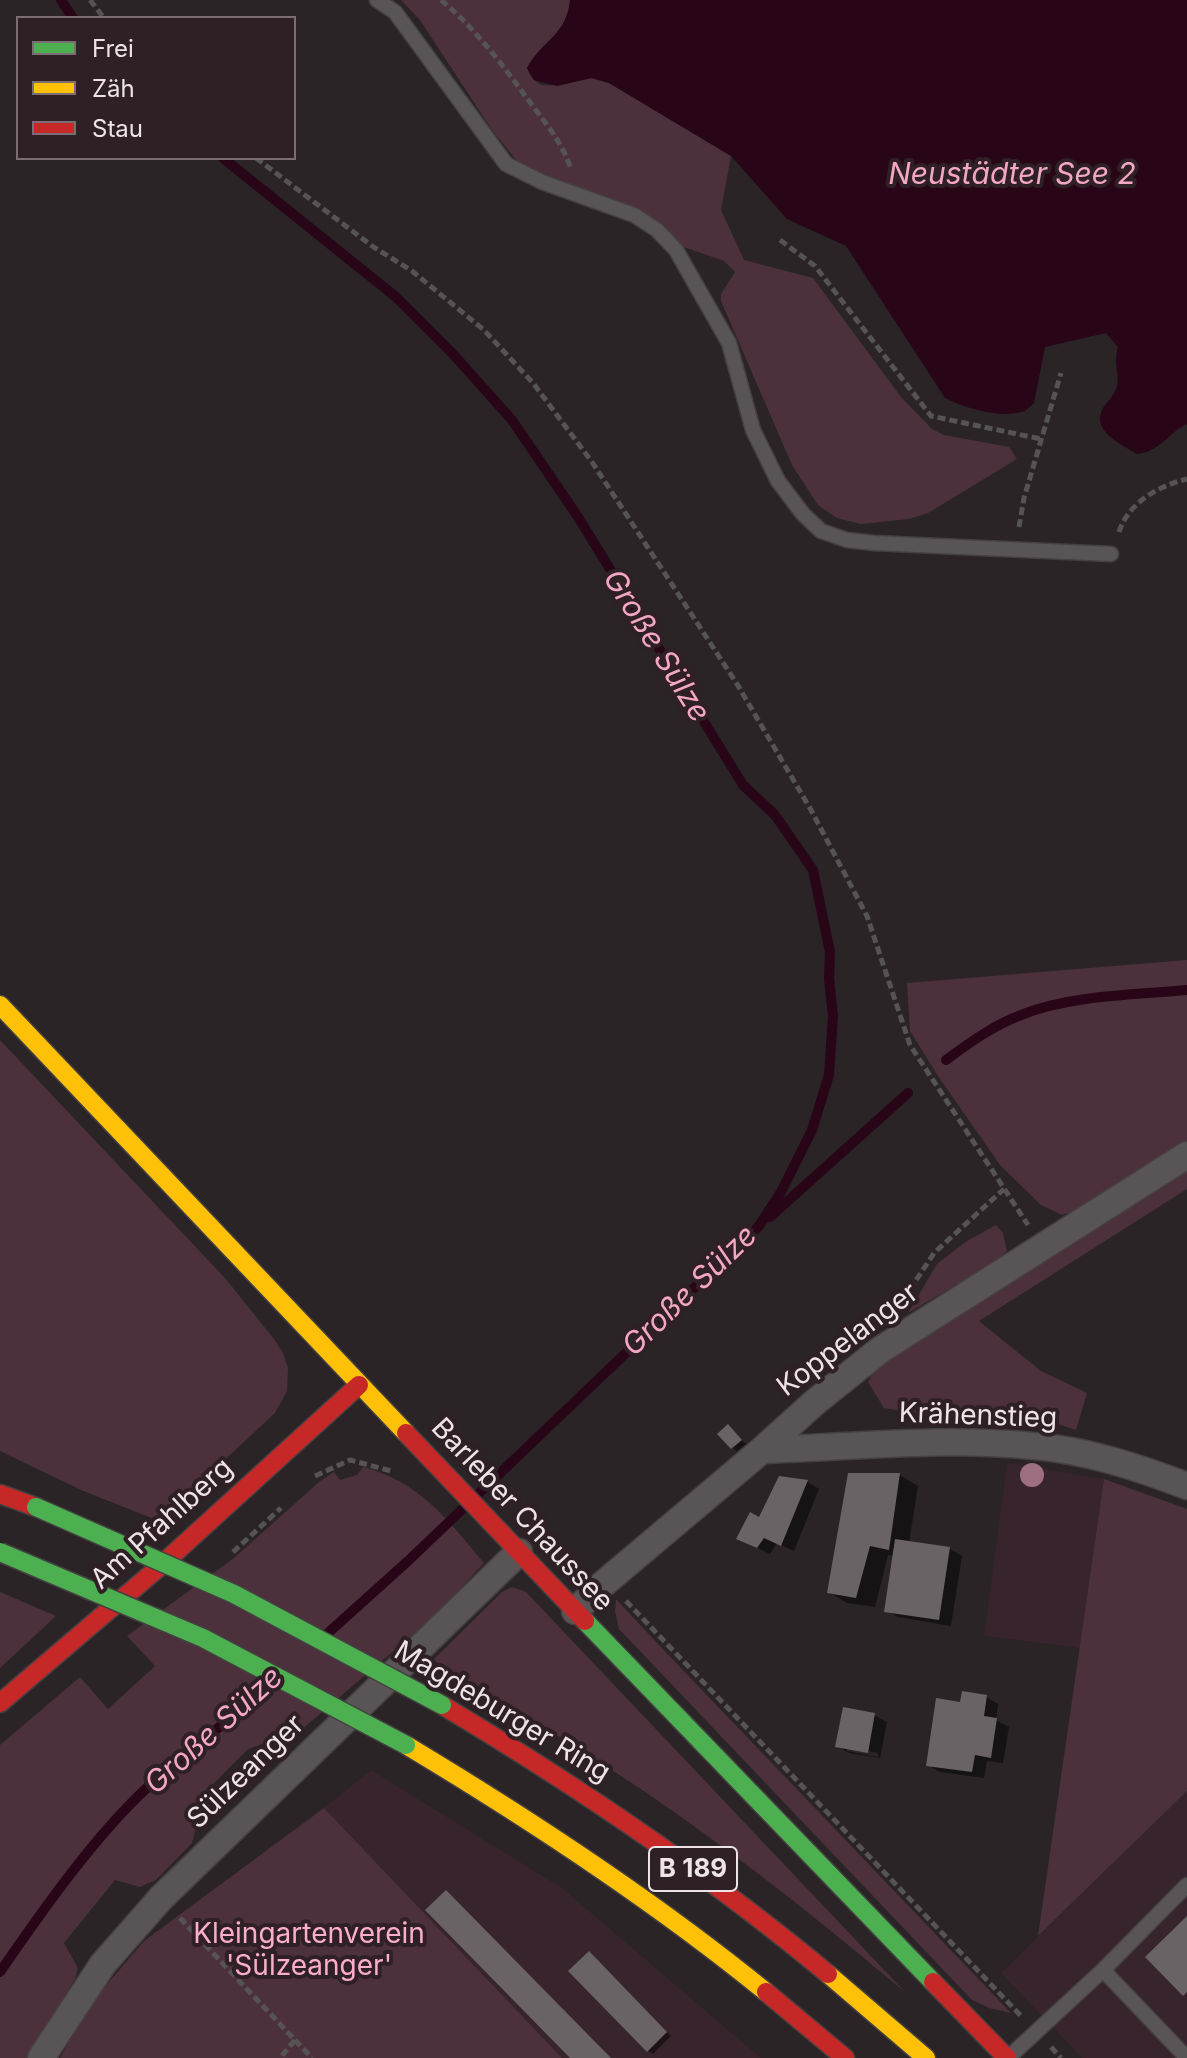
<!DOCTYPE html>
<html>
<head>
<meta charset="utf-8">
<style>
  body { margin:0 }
  #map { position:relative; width:1187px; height:2058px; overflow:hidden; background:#2a2426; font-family:Inter,sans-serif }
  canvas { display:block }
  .legend { position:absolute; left:16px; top:16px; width:280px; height:144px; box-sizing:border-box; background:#2e2025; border:2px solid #7b6e73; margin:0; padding:10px 14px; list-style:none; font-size:24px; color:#eee3e7 }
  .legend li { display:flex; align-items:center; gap:16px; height:40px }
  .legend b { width:40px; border:2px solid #7b6e73 }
</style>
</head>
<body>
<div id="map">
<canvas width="1187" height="2058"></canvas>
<ul class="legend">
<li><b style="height:10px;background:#4caf50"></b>Frei</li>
<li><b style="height:10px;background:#ffc107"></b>Zäh</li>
<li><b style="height:10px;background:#c62828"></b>Stau</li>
</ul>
</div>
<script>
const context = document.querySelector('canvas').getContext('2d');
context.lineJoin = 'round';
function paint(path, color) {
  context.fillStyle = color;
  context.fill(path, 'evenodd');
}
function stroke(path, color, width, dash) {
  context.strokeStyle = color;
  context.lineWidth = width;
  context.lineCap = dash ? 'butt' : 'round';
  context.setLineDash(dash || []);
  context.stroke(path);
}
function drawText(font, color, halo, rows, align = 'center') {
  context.font = font + ' Inter,sans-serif';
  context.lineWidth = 8;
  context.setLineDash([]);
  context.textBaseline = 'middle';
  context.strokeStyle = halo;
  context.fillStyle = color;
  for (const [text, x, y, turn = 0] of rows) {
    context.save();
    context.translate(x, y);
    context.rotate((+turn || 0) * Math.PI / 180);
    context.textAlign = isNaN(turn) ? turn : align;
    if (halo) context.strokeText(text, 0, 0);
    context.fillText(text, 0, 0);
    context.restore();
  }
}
const built = new Path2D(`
  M1007 1463 1104 1479 1080 1648 984 1636Z
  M371 1770 562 1888 761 2058H562L324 1808Z
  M1187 1791V2058H1082L1001 1973Z`);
const green = new Path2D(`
  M401 0H570C567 35 542 40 527 68 538 101 569 77 590 78 596 79 603 82 609 83L731 156 721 210 744 260 813 278 901 397 932 429 944 435 1009 447 1017 459 928 513 909 519 861 524 837 518 818 505 792 465 721 301V294L735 272 724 261 684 247 640 211 614 199 531 170 517 161 492 130 420 20Z
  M1187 960V1145L1087 1208 1062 1215 1041 1205 1000 1165 938 1076 910 1031 907 983Z
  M0 1040 225 1278 274 1339 283 1353 288 1368 287 1391 275 1413 159 1521 81 1490 0 1451Z
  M1187 1168V1189L979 1321 1041 1371 1087 1393 1076 1430 1022 1412 989 1425 884 1408 868 1382 875 1369Z
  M996 1225 1003 1233 1007 1251 993 1263 908 1313 937 1264 967 1241Z
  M363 1467C419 1481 449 1521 484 1563L438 1613 300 1731 248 1749 205 1792 192 1843 156 1880 140 1887 115 1880 64 1943 78 1968 75 1979 27 2058H0V1745L80 1677 108 1709 155 1666 127 1636 234 1558 319 1482 334 1472 340 1480 357 1475Z
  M1104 1479 1187 1509V1791L1038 1936Z
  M512 1587 526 1592 905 1992C841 1939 777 1886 709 1837 621 1772 527 1716 433 1660L502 1592Z
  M0 1592 56 1616 0 1668Z
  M616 1599 657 1643 1011 2013 989 2008 972 2000 619 1629 615 1611Z
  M324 1808 562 2058H60L91 2003 144 1941Z`);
const water = new Path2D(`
  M570 0H1187V424C1168 433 1161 451 1137 454 1121 444 1090 431 1103 408 1108 401 1115 394 1117 386 1120 374 1113 365 1118 347L1106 333 1045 347 1034 403 1025 411C1000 419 968 409 945 398L846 246 787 219 731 156 609 83 592 78 557 86 534 80 527 68C542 40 567 35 570 0Z`);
const shadow = new Path2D(`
  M728 1427 746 1444 737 1451 732 1448Z
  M900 1475 918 1486 909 1543 950 1549 962 1556 951 1626 898 1617 886 1610 894 1556 888 1555 875 1607 847 1603 829 1592Z
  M780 1478 808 1482 819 1489 794 1551 777 1543 770 1554 751 1545 760 1519Z
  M986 1697 998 1704 996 1720 1009 1727 1003 1763 987 1761 984 1778 940 1772 928 1765 962 1704Z
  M874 1715 887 1722 880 1758 849 1753 837 1746ZM847 1747 878 1753V1757L847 1751Z
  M589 1953 671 2036 653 2054 648 2051Z`);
const stream = new Path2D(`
  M61 0 73 18
  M223 158 396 297 453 354 512 420 578 517 743 785 775 815 813 870 830 952 829 979 833 1016 829 1075 812 1130 781 1192 759 1226 408 1561 328 1633
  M946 1060C969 1043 994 1025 1021 1015 1070 995 1135 995 1187 990
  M770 1217 908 1093
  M0 1972C42 1911 96 1834 150 1785 188 1751 230 1720 268 1686`);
const building = new Path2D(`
  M728 1424 742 1440 731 1449 717 1434Z
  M848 1473H900L889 1550 870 1546 856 1598 827 1593Z
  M779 1476 808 1480 781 1546 764 1538 757 1548 736 1539 750 1512 759 1517Z
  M895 1539 950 1547 939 1620 884 1612Z
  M962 1691 987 1695 984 1716 997 1718 991 1758 975 1755 972 1772 926 1766 936 1698 960 1702Z
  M843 1707 875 1713 868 1753 835 1747Z
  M446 1890 611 2058H570L425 1910Z
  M1187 1916V1992L1183 1996 1145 1957Z
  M589 1951 667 2032 647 2052 568 1971Z`);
const path = new Path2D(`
  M90 0 104 18
  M441 0C477 30 504 67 532 105 547 125 563 144 571 169
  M256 158 372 246 412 271 484 330 533 383 592 462 737 684 811 810 867 916 910 1045 1028 1225
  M780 240 815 266 931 416 1041 439
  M1019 527 1024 498 1061 373
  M1119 532C1128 503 1158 486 1187 479
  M903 1300 934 1253 1004 1189
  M315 1476 350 1460 391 1471
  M233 1552 281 1508
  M626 1601 1022 2017
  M180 1918 295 2040 280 2058
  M295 2040 312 2058
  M1051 2047 1061 2058`);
const lane = new Path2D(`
  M377 0 395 12 506 164 542 182 634 215 657 230 676 250 729 343 753 430 778 481 803 514 821 531 847 540 874 543 1111 554
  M1009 2057 1103 1970
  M1187 2058 1103 1970 1187 1885`);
const street = new Path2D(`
  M762 1450C852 1447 943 1437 1033 1446 1086 1450 1137 1467 1187 1486
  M575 1611 602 1585 762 1450 814 1403 880 1350 1187 1155
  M41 2058 103 1964 161 1898 519 1552`);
const fast = new Path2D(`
  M585 1621 933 1982`);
const slow = new Path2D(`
  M0 1005 406 1433
  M406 1745C531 1820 653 1900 766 1992
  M828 1974 926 2058`);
const jam = new Path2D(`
  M406 1433 585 1621
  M0 1494 36 1507
  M0 1703 158 1568 359 1385
  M442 1705C577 1786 707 1873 828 1974
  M933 1982 1007 2058
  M766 1992 845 2058`);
const fastBridge = new Path2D(`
  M36 1507 234 1594 442 1705
  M0 1552 203 1638 406 1745`);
const trees = [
  [1032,1475]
];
const shields = [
  [693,1869,88]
];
const shieldNames = [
  ["B 189",693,1869]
];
const streetNames = [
  ["Koppelanger",848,1340,-37],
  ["Krähenstieg",978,1416,2],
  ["Barleber Chaussee",522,1515,47],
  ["Am Pfahlberg",162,1524,-42],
  ["Magdeburger Ring",502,1712,31],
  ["Sülzeanger",246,1772,-44]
];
const parkNames = [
  ["Kleingartenverein",309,1935],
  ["'Sülzeanger'",309,1967]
];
const waterNames = [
  ["Neustädter See 2",1012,175],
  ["Große Sülze",656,646,58],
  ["Große Sülze",690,1291,-44],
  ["Große Sülze",214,1731,-42]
];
paint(built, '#37242c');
paint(green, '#4c313c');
paint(water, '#280517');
paint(shadow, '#0007');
stroke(stream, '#280517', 10);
paint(building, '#6a6366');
stroke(lane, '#454041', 17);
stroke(street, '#454041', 29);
stroke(fast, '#454041', 21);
stroke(slow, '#454041', 21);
stroke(jam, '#454041', 21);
stroke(path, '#565354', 5, [8, 4]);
stroke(lane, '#595557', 14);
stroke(street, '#595557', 26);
stroke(fast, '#4caf50', 18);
stroke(slow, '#ffc107', 18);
stroke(jam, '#c62828', 18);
stroke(fastBridge, '#454041', 21, []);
stroke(fastBridge, '#4caf50', 18);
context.fillStyle = '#9e6f82';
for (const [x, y] of trees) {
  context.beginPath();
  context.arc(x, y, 12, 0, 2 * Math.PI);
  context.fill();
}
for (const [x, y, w] of shields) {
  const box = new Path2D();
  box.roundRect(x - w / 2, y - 22, w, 44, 6);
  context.fillStyle = '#2e2025';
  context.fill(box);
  stroke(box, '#eee3e7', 2);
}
drawText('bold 26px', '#eee3e7', null, shieldNames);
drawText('28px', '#eee3e7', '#2e2025', streetNames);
drawText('28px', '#fcadcd', '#2e2025', parkNames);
drawText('italic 30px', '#f4a6c5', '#2e2025', waterNames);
</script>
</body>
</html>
